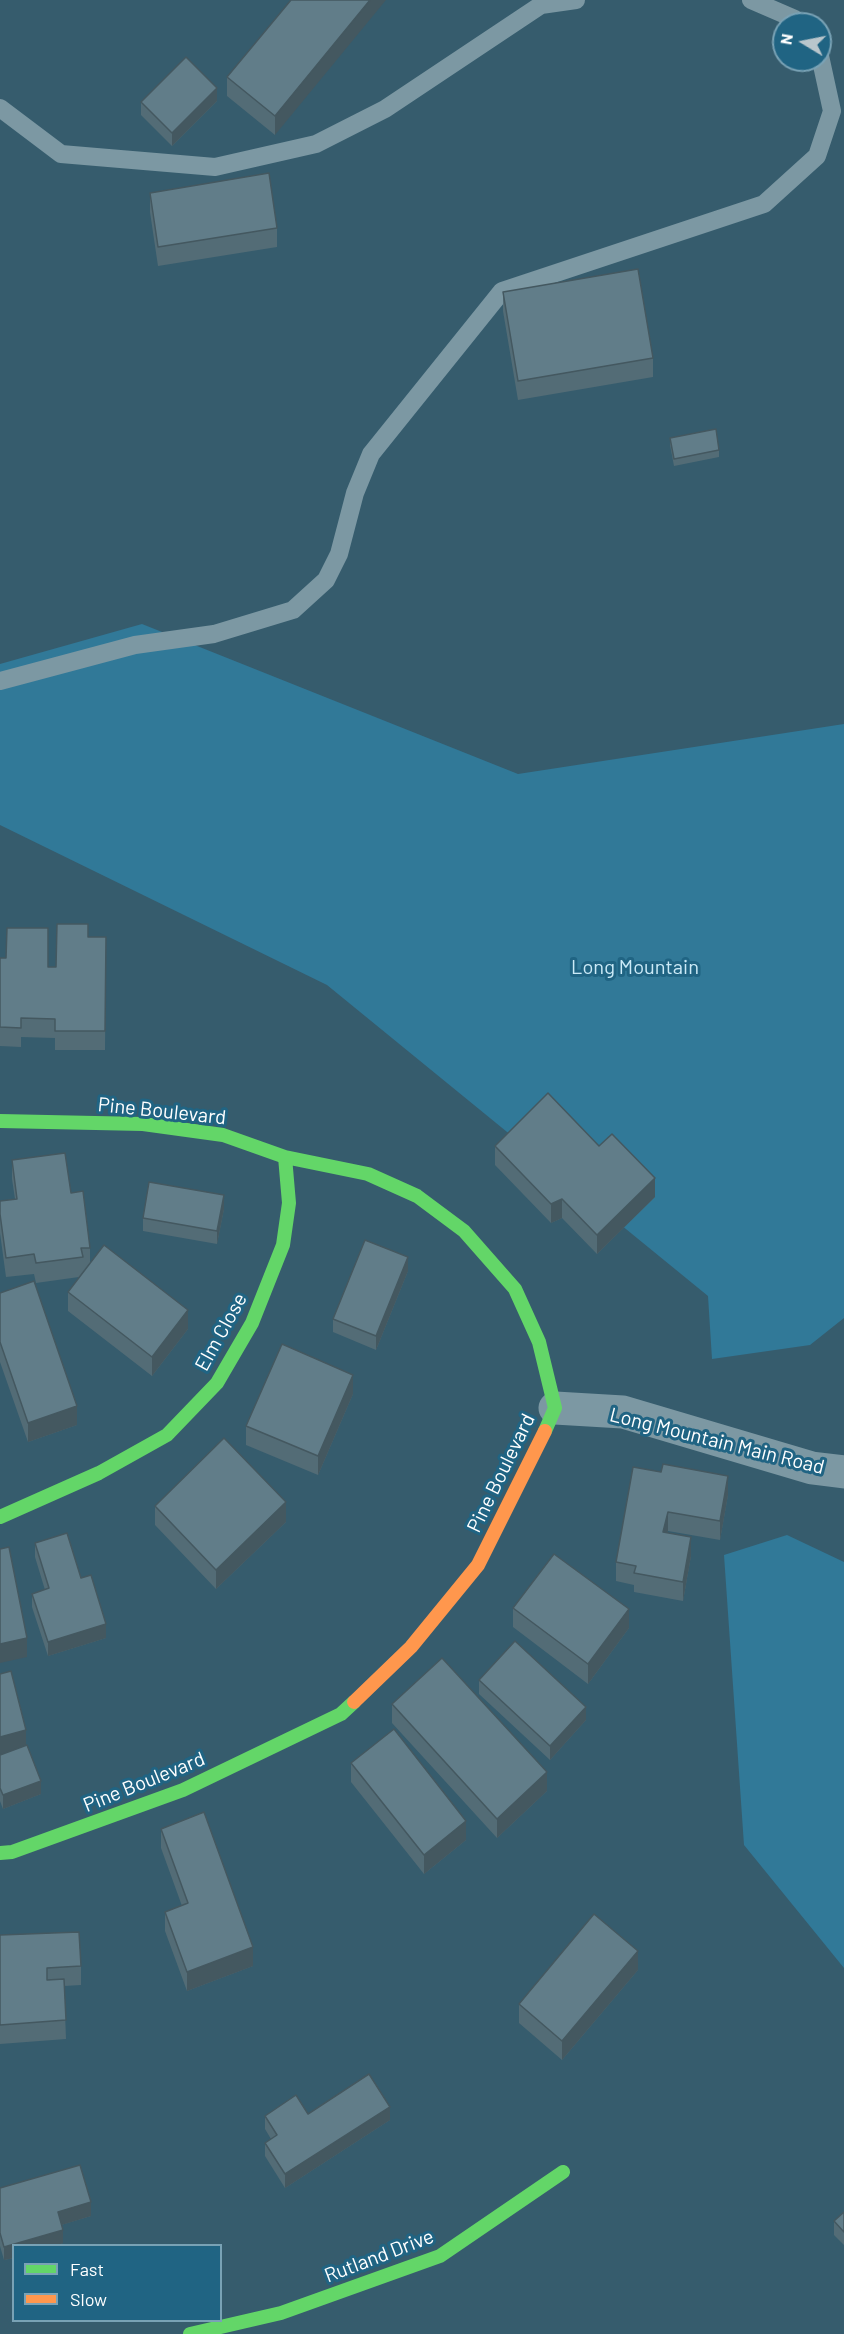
<!DOCTYPE html>
<html>
<head>
<meta charset="utf-8">
<style>
  body { margin:0 }
  #map { position:relative; width:844px; height:2334px; overflow:hidden; background:#365c6d; font-family:Barlow,sans-serif }
  canvas { display:block }
  .legend { position:absolute; left:12px; top:2244px; width:210px; height:78px; box-sizing:border-box; background:#206483; border:2px solid #79a2b5; margin:0; padding:8px 10px; list-style:none; font-size:18px; color:#fff }
  .legend li { display:flex; align-items:center; gap:12px; height:30px }
  .legend b { width:30px; border:2px solid #79a2b5 }
  .north { position:absolute; left:772px; top:12px; width:60px; height:60px; box-sizing:border-box; background:#206483; border:2px solid #79a2b5; border-radius:50%; rotate:280deg; font-size:16px; font-weight:700; line-height:24px; text-align:center; color:#fff }
  .north::after { content:''; display:block; margin:auto; width:21px; height:27px; background:#b9c6cc; clip-path:polygon(50% 0,100% 100%,50% 72%,0 100%) }
</style>
</head>
<body>
<div id="map">
<canvas width="844" height="2334"></canvas>
<ul class="legend">
<li><b style="height:8px;background:#63d668"></b>Fast</li>
<li><b style="height:8px;background:#ff974d"></b>Slow</li>
</ul>
<div class="north">N</div>
</div>
<script>
const context = document.querySelector('canvas').getContext('2d');
context.lineJoin = 'round';
function paint(path, color) {
  context.fillStyle = color;
  context.fill(path, 'evenodd');
}
function stroke(path, color, width, dash) {
  context.strokeStyle = color;
  context.lineWidth = width;
  context.lineCap = dash ? 'butt' : 'round';
  context.setLineDash(dash || []);
  context.stroke(path);
}
function drawText(font, color, halo, rows, align = 'center') {
  context.font = font + ' Barlow,sans-serif';
  context.lineWidth = 6;
  context.setLineDash([]);
  context.textBaseline = 'middle';
  context.strokeStyle = halo;
  context.fillStyle = color;
  for (const [text, x, y, turn = 0] of rows) {
    context.save();
    context.translate(x, y);
    context.rotate((+turn || 0) * Math.PI / 180);
    context.textAlign = isNaN(turn) ? turn : align;
    if (halo) context.strokeText(text, 0, 0);
    context.fillText(text, 0, 0);
    context.restore();
  }
}
const green = new Path2D(`
  M142 624 518 774 844 724V1318L810 1345 712 1359 708 1296 327 985 0 825V664Z
  M787 1535 844 1562V1968L744 1845 724 1555Z`);
const lane = new Path2D(`
  M751 0 795 19 798 24
  M0 108 61 154 215 167 316 144 385 109 541 5 576 0
  M0 681 135 645 214 634 293 610 326 580 339 554 355 493 371 454 502 291 764 204 817 156 832 111 820 56`);
const street = new Path2D(`
  M555 1408 623 1412 812 1468 844 1472`);
const fast = new Path2D(`
  M0 1121 143 1124 223 1135 285 1157 368 1174 417 1196 464 1231 515 1289 539 1342 555 1408 545 1431
  M0 1517 99 1473 167 1435 217 1383 252 1323 283 1245 289 1203 285 1157
  M0 1853 12 1852 183 1790 341 1714 354 1702
  M190 2334 281 2313 440 2256 563 2172`);
const slow = new Path2D(`
  M354 1702 411 1647 478 1565 545 1431`);
const wall = new Path2D(`
  M291 0 275 135 227 96V77Z
  M217 101 172 146 141 115V102Z
  M150 193 277 228V247L158 266 150 212Z
  M503 292 653 358V377L518 400 503 311Z
  M670 438 719 450V457L674 466 670 445Z
  M88 937H106L105 1050H55V1038L21 1037V1047L0 1046V958L48 967H56Z
  M495 1146H599L655 1197 597 1254 562 1218 551 1223 495 1165Z
  M12 1160 71 1193 90 1248V1263L188 1329 152 1376 68 1311V1292L79 1277 36 1283 34 1274 6 1277 0 1233V1201L15 1199 12 1179Z
  M224 1209 217 1244 143 1231V1218Z
  M408 1271 376 1350 333 1332V1319Z
  M0 1293 77 1425 28 1442 0 1362Z
  M353 1394 318 1475 246 1445V1426Z
  M633 1467 728 1495 720 1540 668 1531 667 1533 691 1556 683 1601 634 1592V1585L616 1581V1562Z
  M155 1506 286 1522 216 1589 155 1525Z
  M35 1543 81 1578 106 1638 48 1656 32 1607V1594L45 1590 35 1557Z
  M513 1608 629 1628 588 1684 513 1627Z
  M0 1674 26 1745 41 1794 3 1809 0 1801Z
  M479 1680 586 1720 550 1760 479 1694Z
  M392 1704 547 1791 497 1838 392 1723Z
  M351 1763 466 1840 424 1874 351 1782Z
  M161 1829 253 1966 187 1991 165 1931V1912L182 1906 161 1848Z
  M0 1935 81 1966V1985L64 1986 66 2039 0 2044Z
  M638 1970 562 2060 519 2023V2004Z
  M308 2114 390 2120 285 2188 265 2156V2143L271 2139 265 2129V2116Z
  M0 2188 91 2216 61 2225 63 2243 55 2246H14V2258L4 2260 0 2246Z
  M844 2212V2245L834 2235V2221Z`);
const shadedWall = new Path2D(`
  M370 0H386L275 135V116Z
  M217 88V101L172 146V133Z
  M655 1178V1197L597 1254V1235Z
  M224 1195V1209L217 1244V1231Z
  M562 1199V1218L551 1223V1204Z
  M408 1257V1271L376 1350V1336Z
  M188 1310V1329L152 1376V1357Z
  M353 1375V1394L318 1475V1456Z
  M77 1406V1425L28 1442V1423Z
  M728 1476V1495L720 1540V1521Z
  M286 1502V1522L216 1589V1570Z
  M668 1512V1531L663 1551V1532Z
  M691 1537V1556L683 1601V1582Z
  M629 1609V1628L588 1684V1664Z
  M106 1624V1638L48 1656V1642Z
  M27 1638V1657L0 1663V1644Z
  M586 1707V1720L550 1760V1746Z
  M26 1730V1749L0 1756V1737Z
  M547 1772V1791L497 1838V1819Z
  M41 1781V1794L3 1809V1795Z
  M466 1821V1840L424 1874V1855Z
  M253 1947V1966L187 1991V1972Z
  M638 1951V1970L562 2060V2041Z
  M390 2107V2120L285 2188V2174Z
  M91 2202V2216L58 2226V2212Z
  M63 2230V2243L55 2246H14V2258L4 2260V2247Z`);
const building = new Path2D(`
  M291 0H370L275 116 227 77Z
  M186 57 217 88 172 133 141 102Z
  M269 173 277 228 158 247 150 193Z
  M638 269 653 358 518 381 503 292Z
  M716 429 719 450 674 459 670 438Z
  M57 924H88V937H106L105 1031H55V1019L21 1018V1028L0 1027V958H6L7 928H48V967H56Z
  M548 1093 599 1146 612 1134 655 1178 597 1235 562 1199 551 1204 495 1146Z
  M65 1153 71 1193 83 1191 90 1248H81L83 1257 36 1263 34 1254 6 1258 0 1214V1201L17 1199 12 1160Z
  M149 1182 224 1195 217 1231 143 1218Z
  M365 1240 408 1257 376 1336 333 1319Z
  M104 1245 188 1310 152 1357 68 1292Z
  M34 1281 77 1406 28 1423 0 1342V1293Z
  M282 1344 353 1375 318 1456 246 1426Z
  M224 1438 286 1502 216 1570 155 1506Z
  M663 1464 728 1476 720 1521 668 1512 663 1532 691 1537 683 1582 634 1573 636 1566 616 1562 633 1467 661 1472Z
  M67 1533 81 1578 91 1575 106 1624 48 1642 32 1594 49 1588 35 1543Z
  M9 1547 27 1638 0 1644V1549Z
  M554 1554 629 1609 588 1664 513 1608Z
  M515 1641 586 1707 550 1746 479 1680Z
  M442 1658 547 1772 497 1819 392 1704Z
  M11 1671 26 1730 0 1737V1674Z
  M394 1729 466 1821 424 1855 351 1763Z
  M27 1745 41 1781 3 1795 0 1788V1755Z
  M204 1812 253 1947 187 1972 165 1912 188 1903 161 1829Z
  M594 1914 638 1951 562 2041 519 2004Z
  M79 1932 81 1966 47 1968V1980L64 1979 66 2020 0 2025V1935Z
  M369 2074 390 2107 285 2174 265 2143 277 2135 265 2116 296 2095 308 2114Z
  M80 2165 91 2202 58 2212 63 2230 4 2247 0 2233V2188Z
  M844 2212V2232L834 2221Z`);
const parkNames = [
  ["Long Mountain",635,967]
];
const streetNames = [
  ["Pine Boulevard",162,1111,6],
  ["Elm Close",221,1332,-61],
  ["Long Mountain Main Road",717,1441,14],
  ["Pine Boulevard",501,1473,-64],
  ["Pine Boulevard",144,1782,-22],
  ["Rutland Drive",379,2256,-21]
];
paint(green, '#317998');
stroke(lane, '#7c98a3', 18);
stroke(street, '#7c98a3', 33);
stroke(fast, '#63d668', 14);
stroke(slow, '#ff974d', 14);
paint(wall, '#536c76');
paint(shadedWall, '#445860');
paint(building, '#617d89');
stroke(building, '#445860', 1.5);
drawText('20px', '#cbeaf7', '#206483', parkNames);
drawText('20px', '#fff', '#206483', streetNames);
</script>
</body>
</html>
